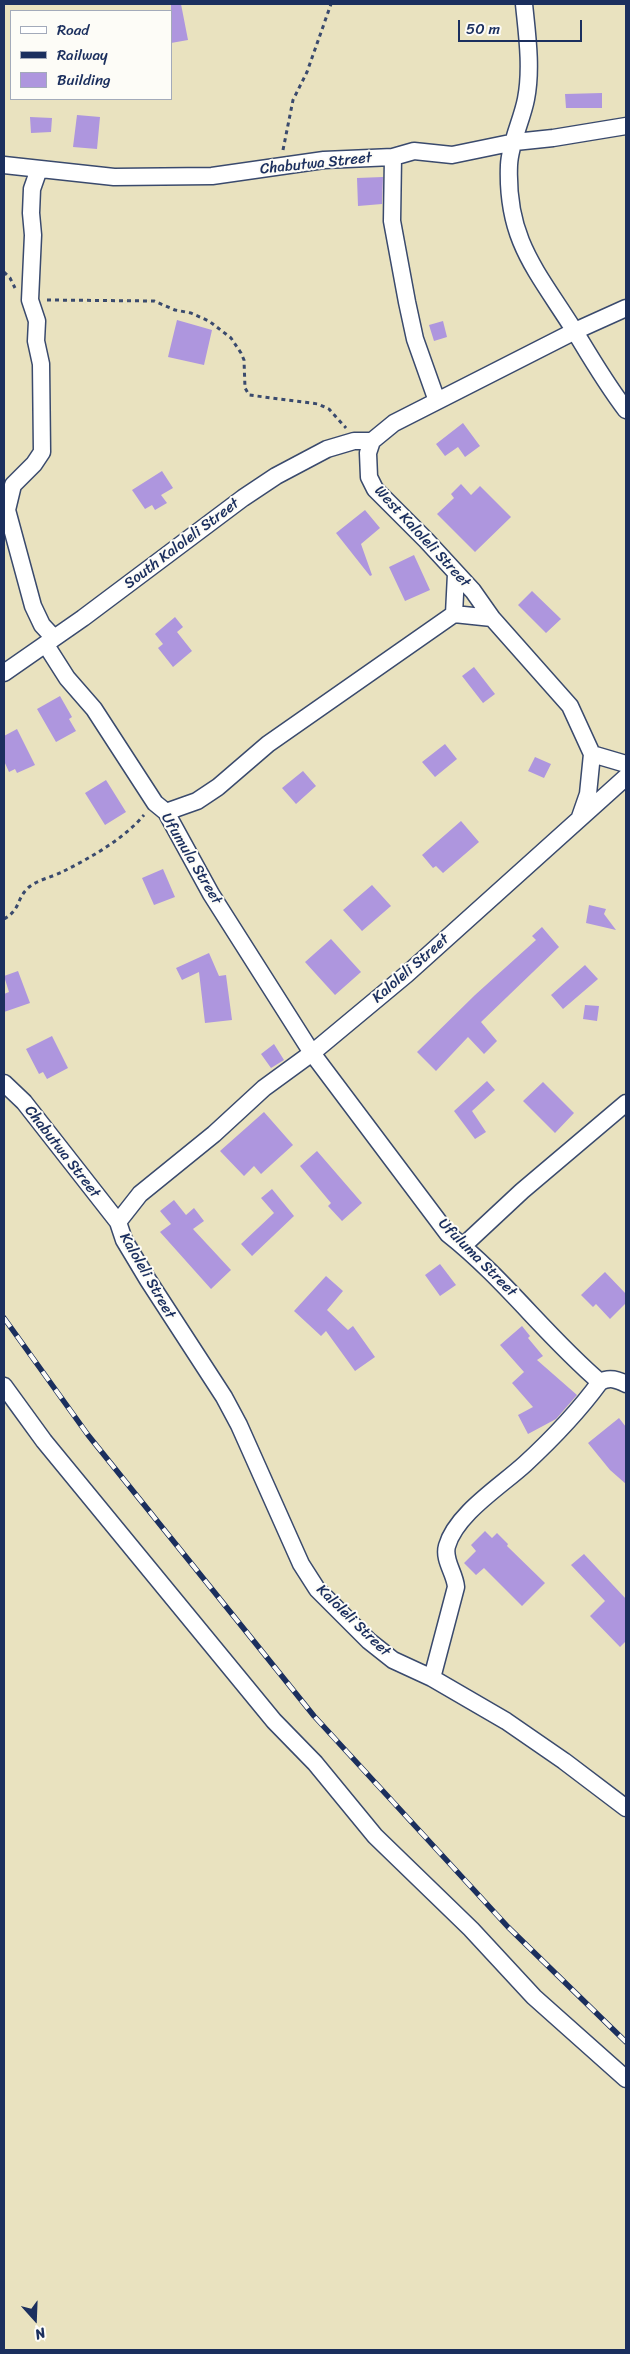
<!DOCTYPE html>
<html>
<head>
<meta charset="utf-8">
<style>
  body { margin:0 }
  #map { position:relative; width:630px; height:2354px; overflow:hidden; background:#e9e2bf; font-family:Sriracha,sans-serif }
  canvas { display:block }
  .frame { position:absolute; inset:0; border:5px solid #1b2f5e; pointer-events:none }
  .legend { position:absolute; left:10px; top:10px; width:162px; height:90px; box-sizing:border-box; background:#fdfcf7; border:1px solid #a3aaba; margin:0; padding:6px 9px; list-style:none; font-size:15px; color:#1b2f5e }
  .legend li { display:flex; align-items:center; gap:10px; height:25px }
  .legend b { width:25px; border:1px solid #a3aaba }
  .north { position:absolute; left:10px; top:2294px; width:50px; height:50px; -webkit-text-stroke:4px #fdfcf7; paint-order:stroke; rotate:160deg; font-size:14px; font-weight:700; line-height:20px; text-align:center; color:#1b2f5e }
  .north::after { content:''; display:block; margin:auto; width:18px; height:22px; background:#1b2f5e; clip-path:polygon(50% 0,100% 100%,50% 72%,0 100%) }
  .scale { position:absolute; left:458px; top:20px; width:124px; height:22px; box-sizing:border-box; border:2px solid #1b2f5e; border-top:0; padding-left:6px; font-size:15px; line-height:18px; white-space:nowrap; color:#1b2f5e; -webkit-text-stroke:4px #fdfcf7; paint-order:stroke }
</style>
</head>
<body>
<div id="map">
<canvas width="630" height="2354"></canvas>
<div class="frame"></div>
<ul class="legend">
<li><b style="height:6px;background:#fff"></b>Road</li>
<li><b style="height:6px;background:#1b2f5e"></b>Railway</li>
<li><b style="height:14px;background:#ae96de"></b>Building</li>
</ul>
<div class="north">N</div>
<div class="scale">50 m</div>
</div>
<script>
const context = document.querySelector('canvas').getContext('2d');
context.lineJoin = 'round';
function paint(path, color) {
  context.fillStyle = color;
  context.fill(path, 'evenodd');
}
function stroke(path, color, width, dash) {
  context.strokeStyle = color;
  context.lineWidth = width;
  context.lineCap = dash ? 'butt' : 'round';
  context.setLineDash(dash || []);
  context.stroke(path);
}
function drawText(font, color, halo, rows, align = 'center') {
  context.font = font + ' Sriracha,sans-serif';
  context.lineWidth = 4;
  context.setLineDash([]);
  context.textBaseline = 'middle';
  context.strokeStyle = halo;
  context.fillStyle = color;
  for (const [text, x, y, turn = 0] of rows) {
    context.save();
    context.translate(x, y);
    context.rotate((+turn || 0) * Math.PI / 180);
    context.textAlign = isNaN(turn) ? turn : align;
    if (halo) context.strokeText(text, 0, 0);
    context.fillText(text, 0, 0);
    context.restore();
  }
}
const building = new Path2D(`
  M171 4H181L188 40 171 43Z
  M602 93V108H566L565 94Z
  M77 115 100 117 97 149 73 147Z
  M30 117 52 118 51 132 31 133Z
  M383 177 382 204 358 206 357 178Z
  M177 320 212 330 204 365 168 357Z
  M443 321 447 337 434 341 429 325Z
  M463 423 480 446 465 457 458 447 445 456 436 444Z
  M162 471 173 488 161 495 167 503 155 510 152 505 145 509 132 490Z
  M461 484 471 495 480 486 511 517 475 552 437 514 454 498 451 494Z
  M365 510 380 528 361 544 372 575 370 576 336 533Z
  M414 555 430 590 405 601 389 567Z
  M532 591 561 619 546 633 518 605Z
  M175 617 183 627 177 632 192 651 173 667 158 648 163 644 155 634Z
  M474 667 495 694 483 703 462 676Z
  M60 696 72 717 69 719 76 731 56 742 37 709Z
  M17 729 35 765 17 773 15 769 9 772 4 761V736Z
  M445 744 457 759 435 777 422 762Z
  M535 757 551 764 544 778 528 771Z
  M303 771 316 786 296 804 282 788Z
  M106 780 126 812 105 825 85 793Z
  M461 821 479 842 443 873 436 866 433 868 422 855Z
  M163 869 175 897 154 905 142 878Z
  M372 885 391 906 362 931 343 910Z
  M589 905 606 909 604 914 616 930 586 923Z
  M542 927 559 947 481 1022 497 1041 484 1054 468 1037 436 1071 417 1052 475 995 536 940 532 936Z
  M331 939 361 972 335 995 305 962Z
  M209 953 219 976 226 975 232 1020 205 1023 199 972 182 980 176 968Z
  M585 965 598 979 563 1009 551 995Z
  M18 971 30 1003 4 1012V994L9 992 4 976Z
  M585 1005 599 1006 597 1021 583 1019Z
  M52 1036 68 1068 47 1079 43 1072 39 1074 26 1049Z
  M274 1044 284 1060 271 1068 261 1054Z
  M487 1081 495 1090 472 1111 486 1132 475 1139 454 1111Z
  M543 1082 574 1113 555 1133 523 1101Z
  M264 1112 293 1145 261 1174 254 1166 244 1176 220 1151Z
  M317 1151 362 1203 342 1221 328 1206 331 1203 300 1166Z
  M272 1189 294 1216 252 1256 241 1244 274 1213 261 1198Z
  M174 1200 186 1215 194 1208 204 1221 193 1229 231 1270 211 1289 160 1232 171 1224 160 1211Z
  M440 1264 456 1285 440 1296 425 1275Z
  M605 1272 626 1294V1303L610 1319 596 1304 593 1307 581 1295Z
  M326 1276 343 1291 327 1310 348 1330 353 1326 375 1357 355 1371 326 1331 321 1336 294 1311Z
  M522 1326 530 1336 528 1338 543 1356 537 1360 577 1395 556 1419 528 1434 518 1415 533 1407 512 1383 524 1372 500 1345Z
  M619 1418 626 1427V1484L610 1470 588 1443Z
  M485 1531 492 1538 497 1533 508 1544 507 1546 545 1583 522 1606 484 1568 476 1575 464 1563 476 1551 471 1545Z
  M584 1554 626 1599V1641L620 1647 590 1616 605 1601 571 1565Z`);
const path = new Path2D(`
  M283 150 293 100 307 72 331 4
  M4 272 10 278 15 288
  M47 300 154 301 175 310 191 313 209 321 231 338 241 353 244 360 245 388 249 395 318 404 329 409 346 428
  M4 919C21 909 16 900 27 889 34 881 52 877 62 872 90 858 124 839 144 815`);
const street = new Path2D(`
  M524 4C527 34 532 68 526 99 522 120 510 143 509 165 506 240 537 271 574 330 591 358 606 384 626 410
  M393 157 392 221 407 302 415 339 437 401
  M4 165 114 177 212 176 324 160 393 157 414 151 452 155 515 142 553 138 626 126
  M39 169 32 189 31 213 33 235 30 300 37 321 36 341 41 364 42 452 34 464 13 485 7 510 33 606 42 625 54 638
  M626 308 575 331 394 423 372 441 368 453 369 477 375 489 426 540 473 591 492 618 570 706 592 754 626 764
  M454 614 456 574
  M46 645 67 678 94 709 155 803 166 812 211 894 312 1053 448 1234C504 1278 546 1336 600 1382 609 1377 617 1379 626 1384
  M4 673 83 618 243 498 276 476 327 449 354 441H372
  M166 812 197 801 218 787 268 744 454 614 492 618
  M580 817 588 794 592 754
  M4 1083 24 1102 118 1222 124 1240 148 1280 224 1397 239 1425 301 1564 317 1589 369 1641 393 1660 432 1678 506 1721 564 1761 626 1808
  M118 1222 140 1194 214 1134 264 1088 312 1053 407 974 626 777
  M463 1246 522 1191 626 1103
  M4 1386 44 1441 274 1721 315 1763 375 1836 471 1929 534 1997 626 2079
  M432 1678 456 1587C455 1573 443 1560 447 1546 456 1514 501 1486 525 1464 552 1439 578 1412 600 1382`);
const rail = new Path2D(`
  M4 1318 88 1435 314 1716 508 1927 626 2042`);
const streetNames = [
  ["Chabutwa Street",316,164,-6],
  ["West Kaloleli Street",422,537,47],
  ["South Kaloleli Street",182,544,-37],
  ["Ufumula Street",191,859,59],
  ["Kaloleli Street",411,969,-41],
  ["Chabutwa Street",62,1152,52],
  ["Ufuluma Street",477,1258,45],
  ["Kaloleli Street",147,1276,60],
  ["Kaloleli Street",353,1621,44]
];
paint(building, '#ae96de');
stroke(street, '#3a4a6d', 19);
stroke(path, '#3a4a6d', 3, [4, 4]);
stroke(street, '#fff', 16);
stroke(rail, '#1b2f5e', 5.5);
stroke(rail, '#fdfcf7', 4, [11]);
drawText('15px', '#1b2f5e', '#fdfcf7', streetNames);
</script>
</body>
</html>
